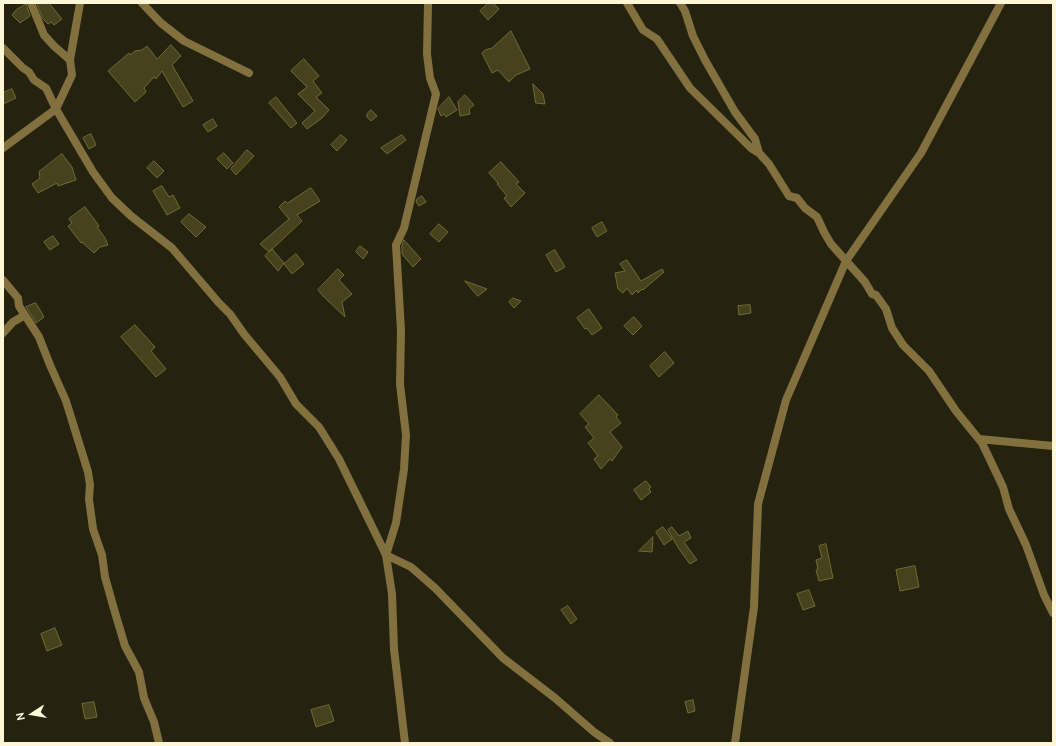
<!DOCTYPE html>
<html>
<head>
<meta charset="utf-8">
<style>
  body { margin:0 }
  #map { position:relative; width:1056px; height:746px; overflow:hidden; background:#252310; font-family:Cabin,sans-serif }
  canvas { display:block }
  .frame { position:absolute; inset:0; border:4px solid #fdf7d7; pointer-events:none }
  .north { position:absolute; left:12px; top:694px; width:40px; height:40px; -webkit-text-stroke:3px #252310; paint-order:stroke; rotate:258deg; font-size:11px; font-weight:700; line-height:16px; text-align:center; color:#fdf7d7 }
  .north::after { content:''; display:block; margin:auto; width:14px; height:18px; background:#fdf7d7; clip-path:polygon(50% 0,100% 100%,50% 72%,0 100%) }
</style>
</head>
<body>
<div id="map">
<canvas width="1056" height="746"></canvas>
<div class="frame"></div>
<div class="north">N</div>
</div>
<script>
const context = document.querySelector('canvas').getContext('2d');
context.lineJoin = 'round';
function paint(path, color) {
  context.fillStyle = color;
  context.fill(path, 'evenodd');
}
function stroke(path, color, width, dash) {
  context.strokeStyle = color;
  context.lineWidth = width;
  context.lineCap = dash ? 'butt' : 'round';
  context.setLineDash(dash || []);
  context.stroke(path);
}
const building = new Path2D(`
  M37 3H49L62 19 54 25 51 22 48 24 43 19Z
  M489 3H493L499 9 488 20 480 11Z
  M26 4 30 16 20 23 12 15 16 10Z
  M511 31 530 69 516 75 509 82 498 70 492 73 482 53 485 50 492 48Z
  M171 45 181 56 172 65 193 101 183 107 162 71 156 79 154 77 144 88 146 92 135 102 108 71 129 53 130 55 135 51 142 50 147 46 157 59Z
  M304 59 319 76 313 81 322 93 316 97 329 110 322 118 307 129 302 123 315 111 298 94 307 87 291 71Z
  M533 84 543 94 545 104 536 103Z
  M12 89 16 98 3 104V93Z
  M465 95 474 105 469 109 470 114 460 116 458 102Z
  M276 97 297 123 291 128 269 103Z
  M449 97 457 110 446 117 444 114 441 116 438 109Z
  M371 110 377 116 371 121 367 117V114Z
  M213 119 217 126 208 132 203 125Z
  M91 134 96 145 89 149 83 138Z
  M341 135 347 140 337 151 331 145Z
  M402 135 406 140 387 154 381 148Z
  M247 150 254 156 236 175 231 169Z
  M224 153 233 163 227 169 217 159Z
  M62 154 72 167 76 180 58 186 57 183 38 193 32 184 40 178 39 172Z
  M154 161 164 171 157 178 147 168Z
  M501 162 519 182 516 184 525 193 511 207 504 198 507 196 497 184 498 183 489 173Z
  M162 186 169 197 173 195 180 208 167 215 153 191Z
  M311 188 320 201 297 215 302 221 269 252 260 244 289 219 279 207 285 201 287 203Z
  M422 196 426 202 419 206 416 202 417 199Z
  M85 207 99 226 97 227 105 238 108 245 100 247 94 253 82 242 81 243 68 226 72 223 69 219Z
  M189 214 206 227 196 237 181 222Z
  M602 222 607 231 597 237 592 228Z
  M439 224 448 232 439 242 430 234Z
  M53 236 59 244 50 250 44 242Z
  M404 240 421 259 413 267 402 254V246Z
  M360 246 368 252 363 259 356 252Z
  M272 249 284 263 278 271 265 256Z
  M555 250 565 267 556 272 546 255Z
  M296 254 304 264 292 274 284 264Z
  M627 260 641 281 662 269 664 272 643 290 642 289 638 293 637 290 632 295 627 288 623 293 618 289 615 273 625 271 620 264Z
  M338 269 344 275 339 280 352 294 342 302 345 317 323 296 318 290Z
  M465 281 487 289 478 296Z
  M513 298 521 301 514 308 509 302Z
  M36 303 44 317 36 323 26 307Z
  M750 305 751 313 739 315 738 306Z
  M589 309 602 328 592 335 587 328 585 329 577 318Z
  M634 317 642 326 633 335 624 326Z
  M135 325 155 347 151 351 166 369 156 377 121 337Z
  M665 352 674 363 659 377 650 366Z
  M599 395 618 415 616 417 621 423 610 432 622 447 612 461 610 459 601 469 594 459 598 456 588 443 594 438 585 427 589 424 580 414Z
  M646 481 651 487 649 489 651 492 641 500 634 490Z
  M663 527 672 539 664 545 656 532Z
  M672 527 679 536 688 531 691 538 684 542 697 560 690 564 679 549 668 530Z
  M653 537 652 552 639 551Z
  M826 544 833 578 819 581 816 570 818 569 816 560 822 558 819 546Z
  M915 566 919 587 900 591 896 570Z
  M809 590 815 606 803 610 797 594Z
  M568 606 577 619 571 624 561 610Z
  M55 628 62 645 47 651 41 634Z
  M693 700 695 711 688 713 685 702Z
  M94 702 97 717 85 719 82 704Z
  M329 705 334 721 316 727 311 710Z`);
const minor = new Path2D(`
  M31 3 44 35 54 46 70 60
  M80 3 70 60 72 75 56 109 93 172 112 198 131 216 172 248 219 303 230 314 244 334 280 377 296 404 319 427 339 459 386 555 411 567 435 588 503 658 555 698 594 732 610 743
  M142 3 161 23 184 41 249 73
  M627 3 643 30 657 39 690 88 751 148 759 153
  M680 3 685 11 693 36 705 60 735 112 755 139 759 153 769 164 789 196 797 198 805 208 817 217 824 232 831 244 865 282 872 294 876 295 886 309 892 328 903 345 929 371 956 411 982 443 1003 487 1009 509 1026 545 1044 595 1053 613
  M3 48 23 68 29 72 34 80 46 88 56 109 3 148
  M3 280 18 298 19 306 39 337 50 365 66 401 88 472 90 485 89 499 93 529 102 555 105 577 114 609 125 646 139 672 144 698 154 722 159 743
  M3 333 13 322 25 315
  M979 439 1053 446
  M405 743 394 649 392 594 386 555 396 523 404 469 406 435 400 384 401 331 396 245 404 228 436 94 430 78 427 54 428 3
  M735 743 754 607 758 504 786 400 846 261 921 153 1001 3`);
paint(building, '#45421d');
stroke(building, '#706b31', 1);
stroke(minor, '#82713e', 8);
</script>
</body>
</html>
